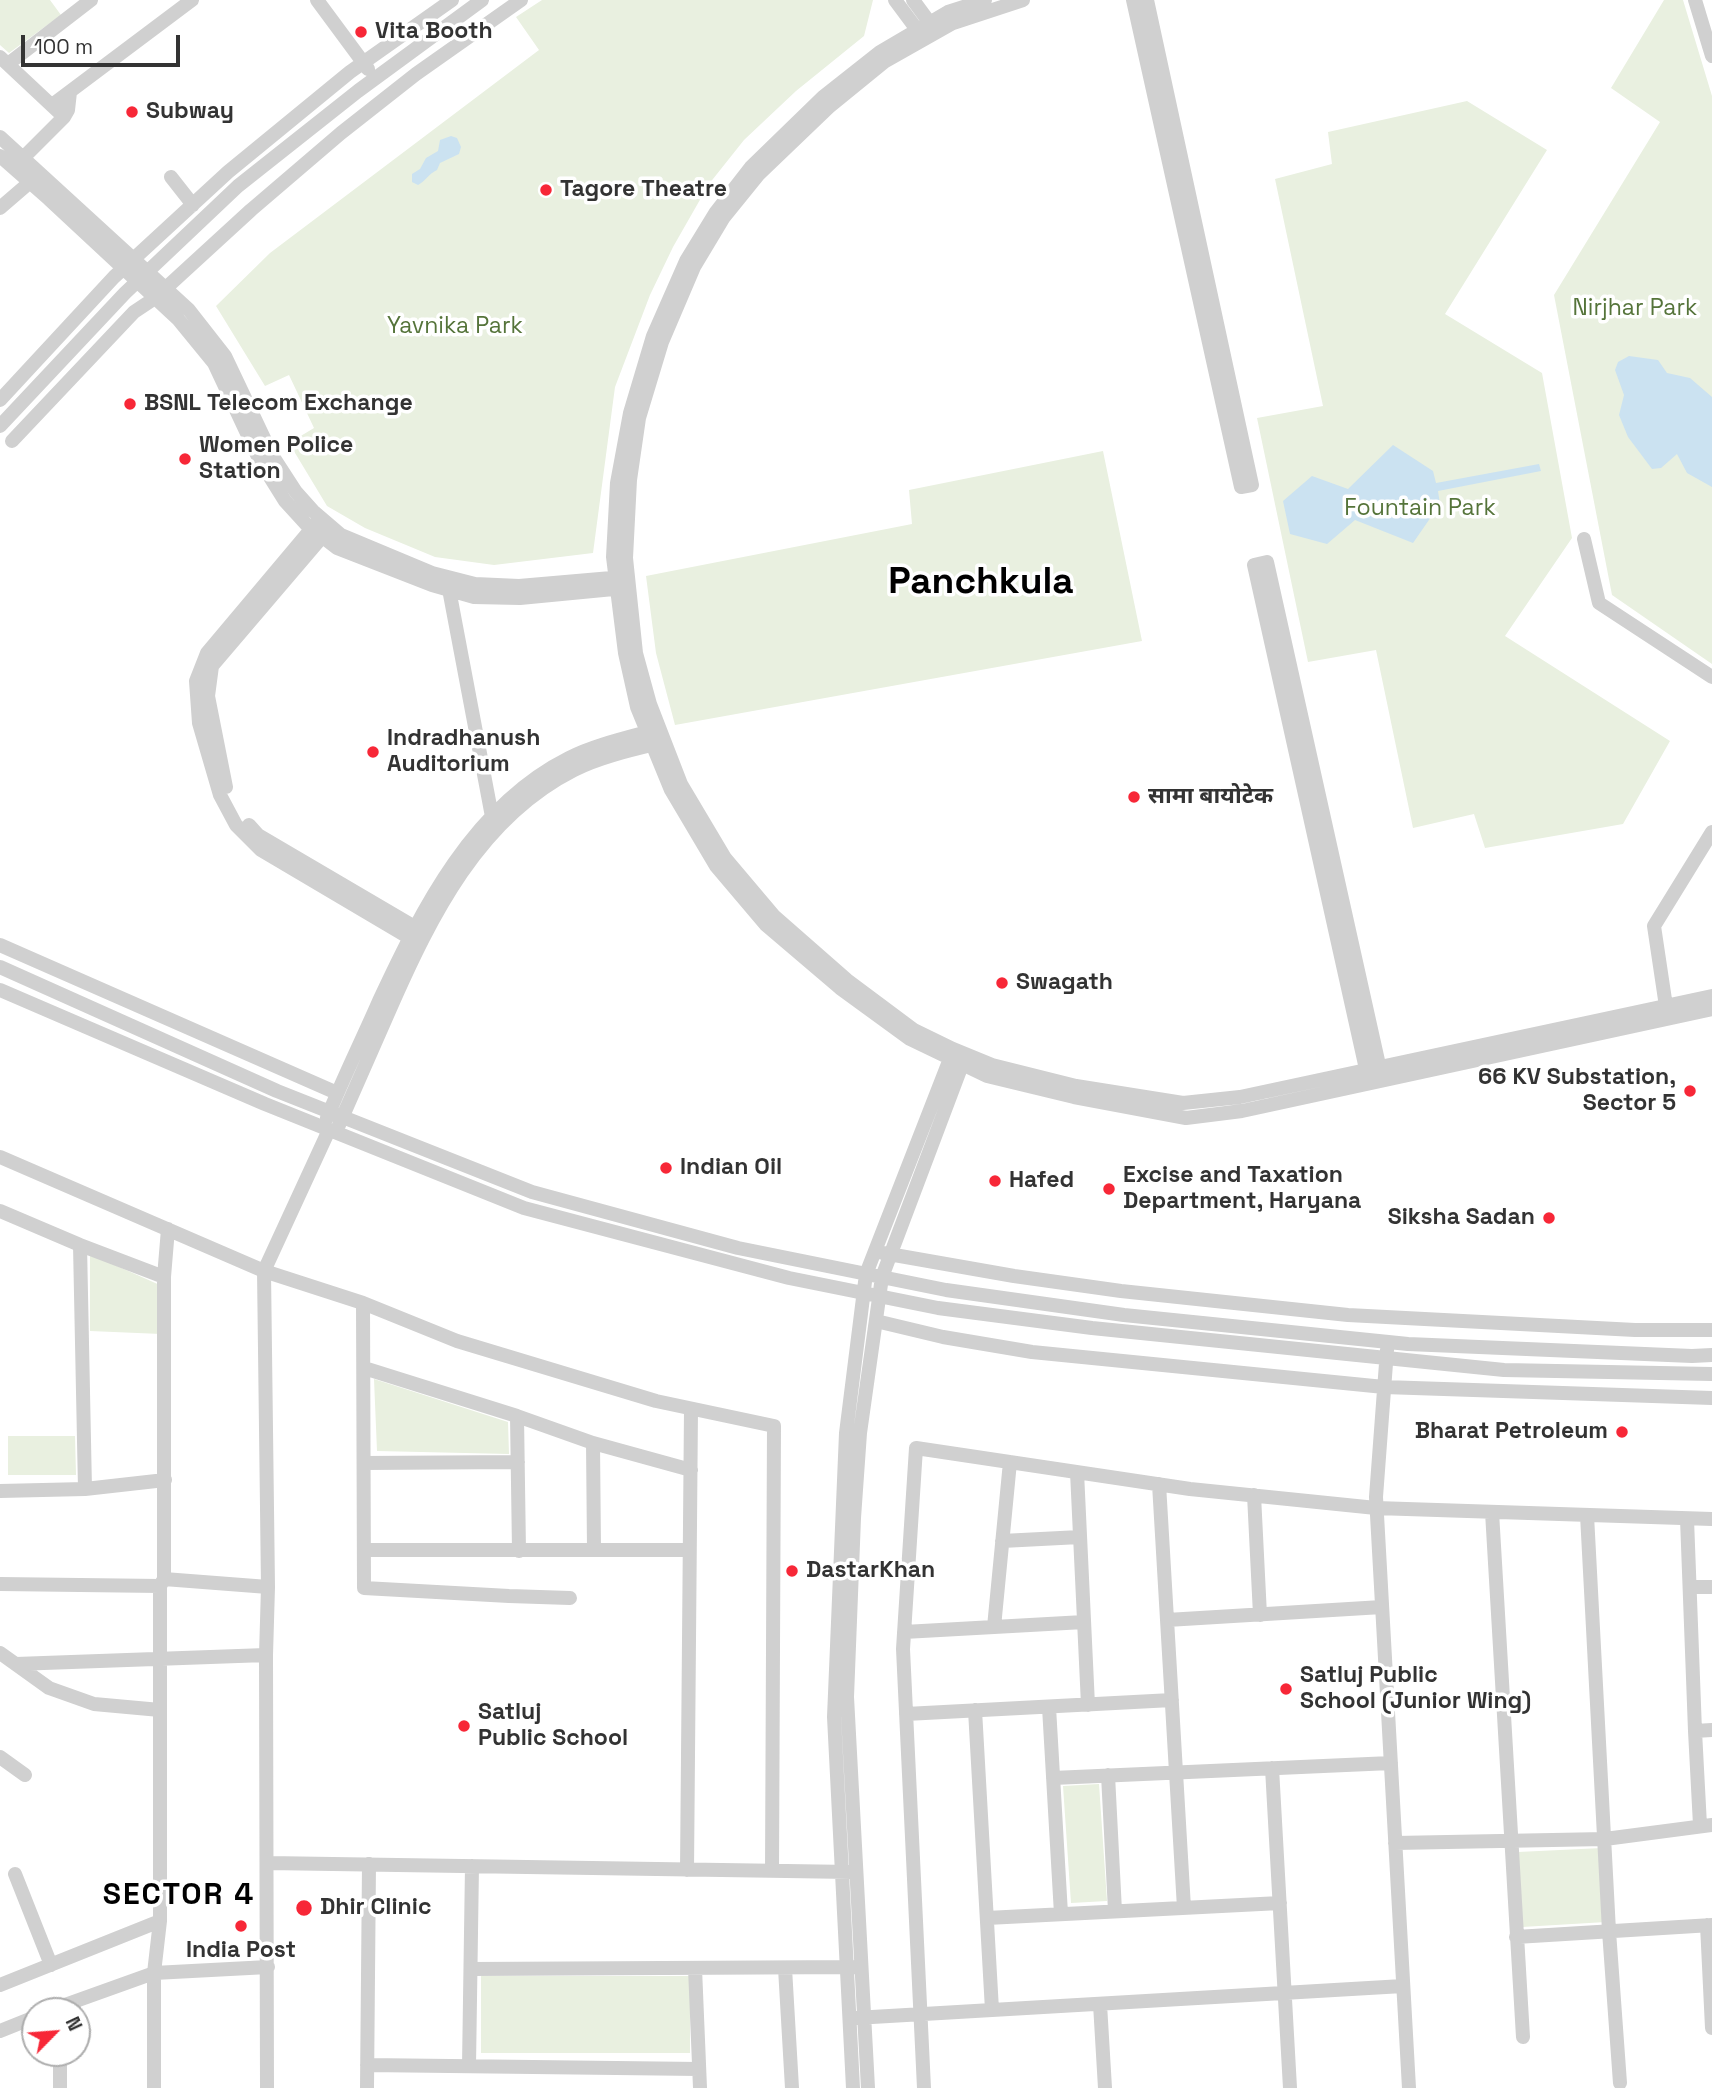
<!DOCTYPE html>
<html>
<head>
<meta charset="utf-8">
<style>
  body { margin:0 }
  #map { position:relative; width:1712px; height:2088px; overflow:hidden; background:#fff; font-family:"Space Grotesk",sans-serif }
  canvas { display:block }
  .north { position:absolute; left:21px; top:1997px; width:70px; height:70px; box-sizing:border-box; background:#fff; border:2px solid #adadad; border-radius:50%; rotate:65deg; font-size:19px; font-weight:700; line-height:28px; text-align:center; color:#333 }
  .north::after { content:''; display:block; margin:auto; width:24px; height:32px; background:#f72737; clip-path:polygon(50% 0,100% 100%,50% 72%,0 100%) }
  .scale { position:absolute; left:21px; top:35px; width:159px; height:32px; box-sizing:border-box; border:4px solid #333; border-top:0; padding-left:9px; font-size:21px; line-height:24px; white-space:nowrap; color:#333; -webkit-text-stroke:5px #fff; paint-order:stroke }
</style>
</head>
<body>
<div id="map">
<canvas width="1712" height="2088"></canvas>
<div class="north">N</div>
<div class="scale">100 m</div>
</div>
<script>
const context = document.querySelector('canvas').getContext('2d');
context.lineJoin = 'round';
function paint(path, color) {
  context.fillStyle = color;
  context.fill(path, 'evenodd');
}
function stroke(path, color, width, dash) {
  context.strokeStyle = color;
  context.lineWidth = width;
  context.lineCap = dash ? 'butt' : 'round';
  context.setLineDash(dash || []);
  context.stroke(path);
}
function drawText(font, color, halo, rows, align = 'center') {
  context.font = font + ' "Space Grotesk","Noto Sans Devanagari",sans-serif';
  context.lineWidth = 7;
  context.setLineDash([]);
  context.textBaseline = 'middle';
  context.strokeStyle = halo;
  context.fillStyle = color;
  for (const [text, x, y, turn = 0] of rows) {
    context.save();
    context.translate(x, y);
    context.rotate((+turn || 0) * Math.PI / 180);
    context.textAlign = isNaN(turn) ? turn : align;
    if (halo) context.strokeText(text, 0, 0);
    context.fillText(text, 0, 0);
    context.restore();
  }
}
const green = new Path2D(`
  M0 0H50L61 15 9 53 0 45Z
  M542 0H873L864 36 796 91 744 140 709 184 673 247 650 295 615 387 593 553 494 565 435 557 365 528 327 506 289 443 314 428 289 375 265 386 216 306 270 253 539 50 516 17Z
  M1664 0H1683L1712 96V664L1612 595 1554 295 1660 122 1611 88Z
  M1467 101 1547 150 1445 314 1542 373 1572 538 1505 636 1670 741 1623 824 1485 848 1474 814 1413 828 1376 650 1308 662 1257 418 1323 406 1275 179 1332 164 1328 132Z
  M1103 451 1142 641 675 725 656 653 646 576 912 524 909 490Z
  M90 1254 162 1286 161 1334 90 1331Z
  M374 1379 508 1422 509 1454 377 1451Z
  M8 1436H75L76 1475H8Z
  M1099 1784 1107 1901 1071 1903 1063 1786Z
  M1602 1848 1606 1922 1522 1927 1518 1852Z
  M481 1976H690V2053H481Z`);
const water = new Path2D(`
  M451 136 457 138 461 147 459 154 440 163 437 170C428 174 426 181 418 185L412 182V174L420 169 426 158 438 151 440 140Z
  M1629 356 1658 360 1667 373 1690 378 1712 397V487L1687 473 1677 454 1661 468 1652 469 1628 437 1619 415 1624 395 1615 370 1618 362Z
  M1393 445 1433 471 1436 483 1539 464 1541 471 1438 491 1440 504 1413 543 1355 520 1327 544 1290 534 1283 501 1312 476 1348 489Z`);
const minor = new Path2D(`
  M317 0 368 69
  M895 0 921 35
  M913 0 935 30
  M985 0 948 12 880 52 823 97 751 167 716 212 686 261 653 336 630 413 617 483 613 557 625 653 637 707 671 790 716 866 766 925 840 988 910 1039 987 1076 1074 1097 1186 1118 1242 1111 1712 1009
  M1023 0 953 23 884 62 830 106 758 175 724 217 694 267 662 342 639 418 630 480 626 558 636 653 650 704 681 784 725 858 774 916 847 980 914 1030 953 1049 992 1065 1076 1086 1183 1103 1240 1097 1712 996
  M1133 0 1241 487 1252 485 1147 0
  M1695 0 1712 56
  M0 57 64 117
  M8 64 91 0
  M52 105 192 0
  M0 137 189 310 225 356 272 455 296 492 313 511 341 535 432 573 475 584 519 586 623 577
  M0 156 49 199 178 319 214 363 260 461 285 501 306 524 337 548 432 585 474 597 520 598 624 588
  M23 158 64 117 68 110 70 92
  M171 177 193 205
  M0 208 29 183
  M0 400 114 277 228 172 350 72 452 0
  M0 426 125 293 238 186 358 91 482 0
  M12 441 134 312 155 298 251 210 341 133 416 74 521 0
  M318 521 207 653 196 681 199 723 220 795 236 825 261 850 420 944
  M1584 539 1599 603 1712 677
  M448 584 493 822
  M226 787 208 696 212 666 328 530
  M249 825 258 835 425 933
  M0 945 337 1093
  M0 967 277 1091 532 1192 738 1248 946 1290 1124 1315 1408 1344 1692 1356 1712 1355
  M0 990 265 1104 524 1208 789 1278 938 1308 1092 1328 1504 1370 1712 1374
  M1667 1013 1654 926 1712 832
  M1368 1078 1254 565 1267 562 1381 1074
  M327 1118C343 1078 362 1040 379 1001 422 909 473 806 569 758 595 745 626 738 655 730
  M339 1125C356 1086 373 1048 390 1009 431 916 479 818 574 770 600 757 631 750 660 743
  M0 1157 264 1271 363 1303 457 1341 656 1401 774 1426 772 1871
  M0 1211 80 1245 164 1277
  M80 1245 85 1489
  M883 1253 1014 1276 1121 1291 1348 1315 1635 1330H1712
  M363 1303 364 1588 509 1596 570 1598
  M876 1321 943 1337 1032 1352 1384 1387 1712 1398
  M1387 1350 1376 1497 1409 2088
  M364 1368 517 1416 593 1443 691 1470
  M517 1416 519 1551
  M593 1443 594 1550
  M364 1463 518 1462
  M1077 1472 1088 1705
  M1159 1484 1184 1908
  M0 1491 85 1489 165 1480
  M1254 1495 1260 1615
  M1492 1512 1523 2037
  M1587 1515 1609 1931 1620 2083
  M1687 1519 1695 1731 1700 1825
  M1002 1541 1080 1537
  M364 1550H689
  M164 1579V1277L168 1229
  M0 1584 160 1586 164 1579 268 1587
  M1690 1587H1712
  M1167 1620 1382 1607
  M994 1627 1010 1462
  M904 1632 1084 1622
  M0 1653 49 1688 94 1704 160 1710
  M16 1664 266 1655
  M1049 1707 1061 1914
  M975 1710 992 2010
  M906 1714 1172 1700
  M1695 1731 1712 1730
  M0 1757 25 1775
  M1272 1768 1290 2088
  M1108 1775 1115 1911
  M1053 1778 1391 1763
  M1395 1843 1605 1839 1712 1825
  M268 1863 851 1872
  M687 1870 691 1409
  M15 1874 51 1965
  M987 1918 1280 1903
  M1707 1925 1712 2028
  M1516 1937 1712 1925
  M695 1968 700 2088
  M785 1968 792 2088
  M471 1969 855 1967
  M0 1985 160 1921
  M1100 2004 1105 2088
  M48 2011 154 1973 268 1967
  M855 2018 1403 1986
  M0 2031 35 2017
  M60 2053V2088
  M367 2065 699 2069
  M469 2066 472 1866
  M154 2088V1973L160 1921V1586
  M267 2088 266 1655 268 1587 264 1271 329 1130
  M367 2088 369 1864
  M853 2088 834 1717 846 1433 866 1274 953 1051
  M868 2088 847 1697 854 1518 860 1433 882 1277 965 1057
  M924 2088 903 1649 916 1448 1190 1489 1376 1508 1712 1519`);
const markers = [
  [361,32,7,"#f72737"],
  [132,112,7,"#f72737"],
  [546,190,7,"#f72737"],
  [130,404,7,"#f72737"],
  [185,459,7,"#f72737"],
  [373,752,7,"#f72737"],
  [1134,797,7,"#f72737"],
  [1002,983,7,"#f72737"],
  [1690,1091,7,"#f72737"],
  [666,1168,7,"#f72737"],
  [995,1181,7,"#f72737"],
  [1109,1189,7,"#f72737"],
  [1549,1218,7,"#f72737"],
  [1622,1432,7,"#f72737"],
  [792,1571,7,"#f72737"],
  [1286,1689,7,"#f72737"],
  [464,1726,7,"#f72737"],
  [304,1908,9,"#f72737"],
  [241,1926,7,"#f72737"]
];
const poiNames = [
  ["Vita Booth",375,32],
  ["Subway",146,112],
  ["Tagore Theatre",560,190],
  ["BSNL Telecom Exchange",144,404],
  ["Women Police",199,446],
  ["Station",199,472],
  ["Indradhanush",387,739],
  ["Auditorium",387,765],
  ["सामा बायोटेक",1148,797],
  ["Swagath",1016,983],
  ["66 KV Substation,",1676,1078,"right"],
  ["Sector 5",1676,1104,"right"],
  ["Indian Oil",680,1168],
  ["Excise and Taxation",1123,1176],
  ["Department, Haryana",1123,1202],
  ["Hafed",1009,1181],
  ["Siksha Sadan",1535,1218,"right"],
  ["Bharat Petroleum",1608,1432,"right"],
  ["DastarKhan",806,1571],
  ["Satluj Public",1300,1676],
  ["School (Junior Wing)",1300,1702],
  ["Satluj",478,1713],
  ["Public School",478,1739],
  ["Dhir Clinic",320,1908],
  ["India Post",241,1951,"center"]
];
const parkNames = [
  ["Nirjhar Park",1635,309],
  ["Yavnika Park",455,327],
  ["Fountain Park",1420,509]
];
const districtNames = [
  ["SECTOR 4",179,1896]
];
const townNames = [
  ["Panchkula",981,583]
];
paint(green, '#e9f0e0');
paint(water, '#cbe2f1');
stroke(minor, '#d0d0d0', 14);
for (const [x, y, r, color] of markers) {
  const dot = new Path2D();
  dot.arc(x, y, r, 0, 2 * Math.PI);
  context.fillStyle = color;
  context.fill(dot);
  stroke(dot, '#fff', 2.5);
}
drawText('bold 23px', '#333', '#fff', poiNames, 'left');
drawText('23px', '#55743a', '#fff', parkNames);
context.letterSpacing = '2px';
drawText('bold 30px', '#000', '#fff', districtNames);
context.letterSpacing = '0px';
drawText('bold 37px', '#000', '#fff', townNames);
</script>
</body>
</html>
